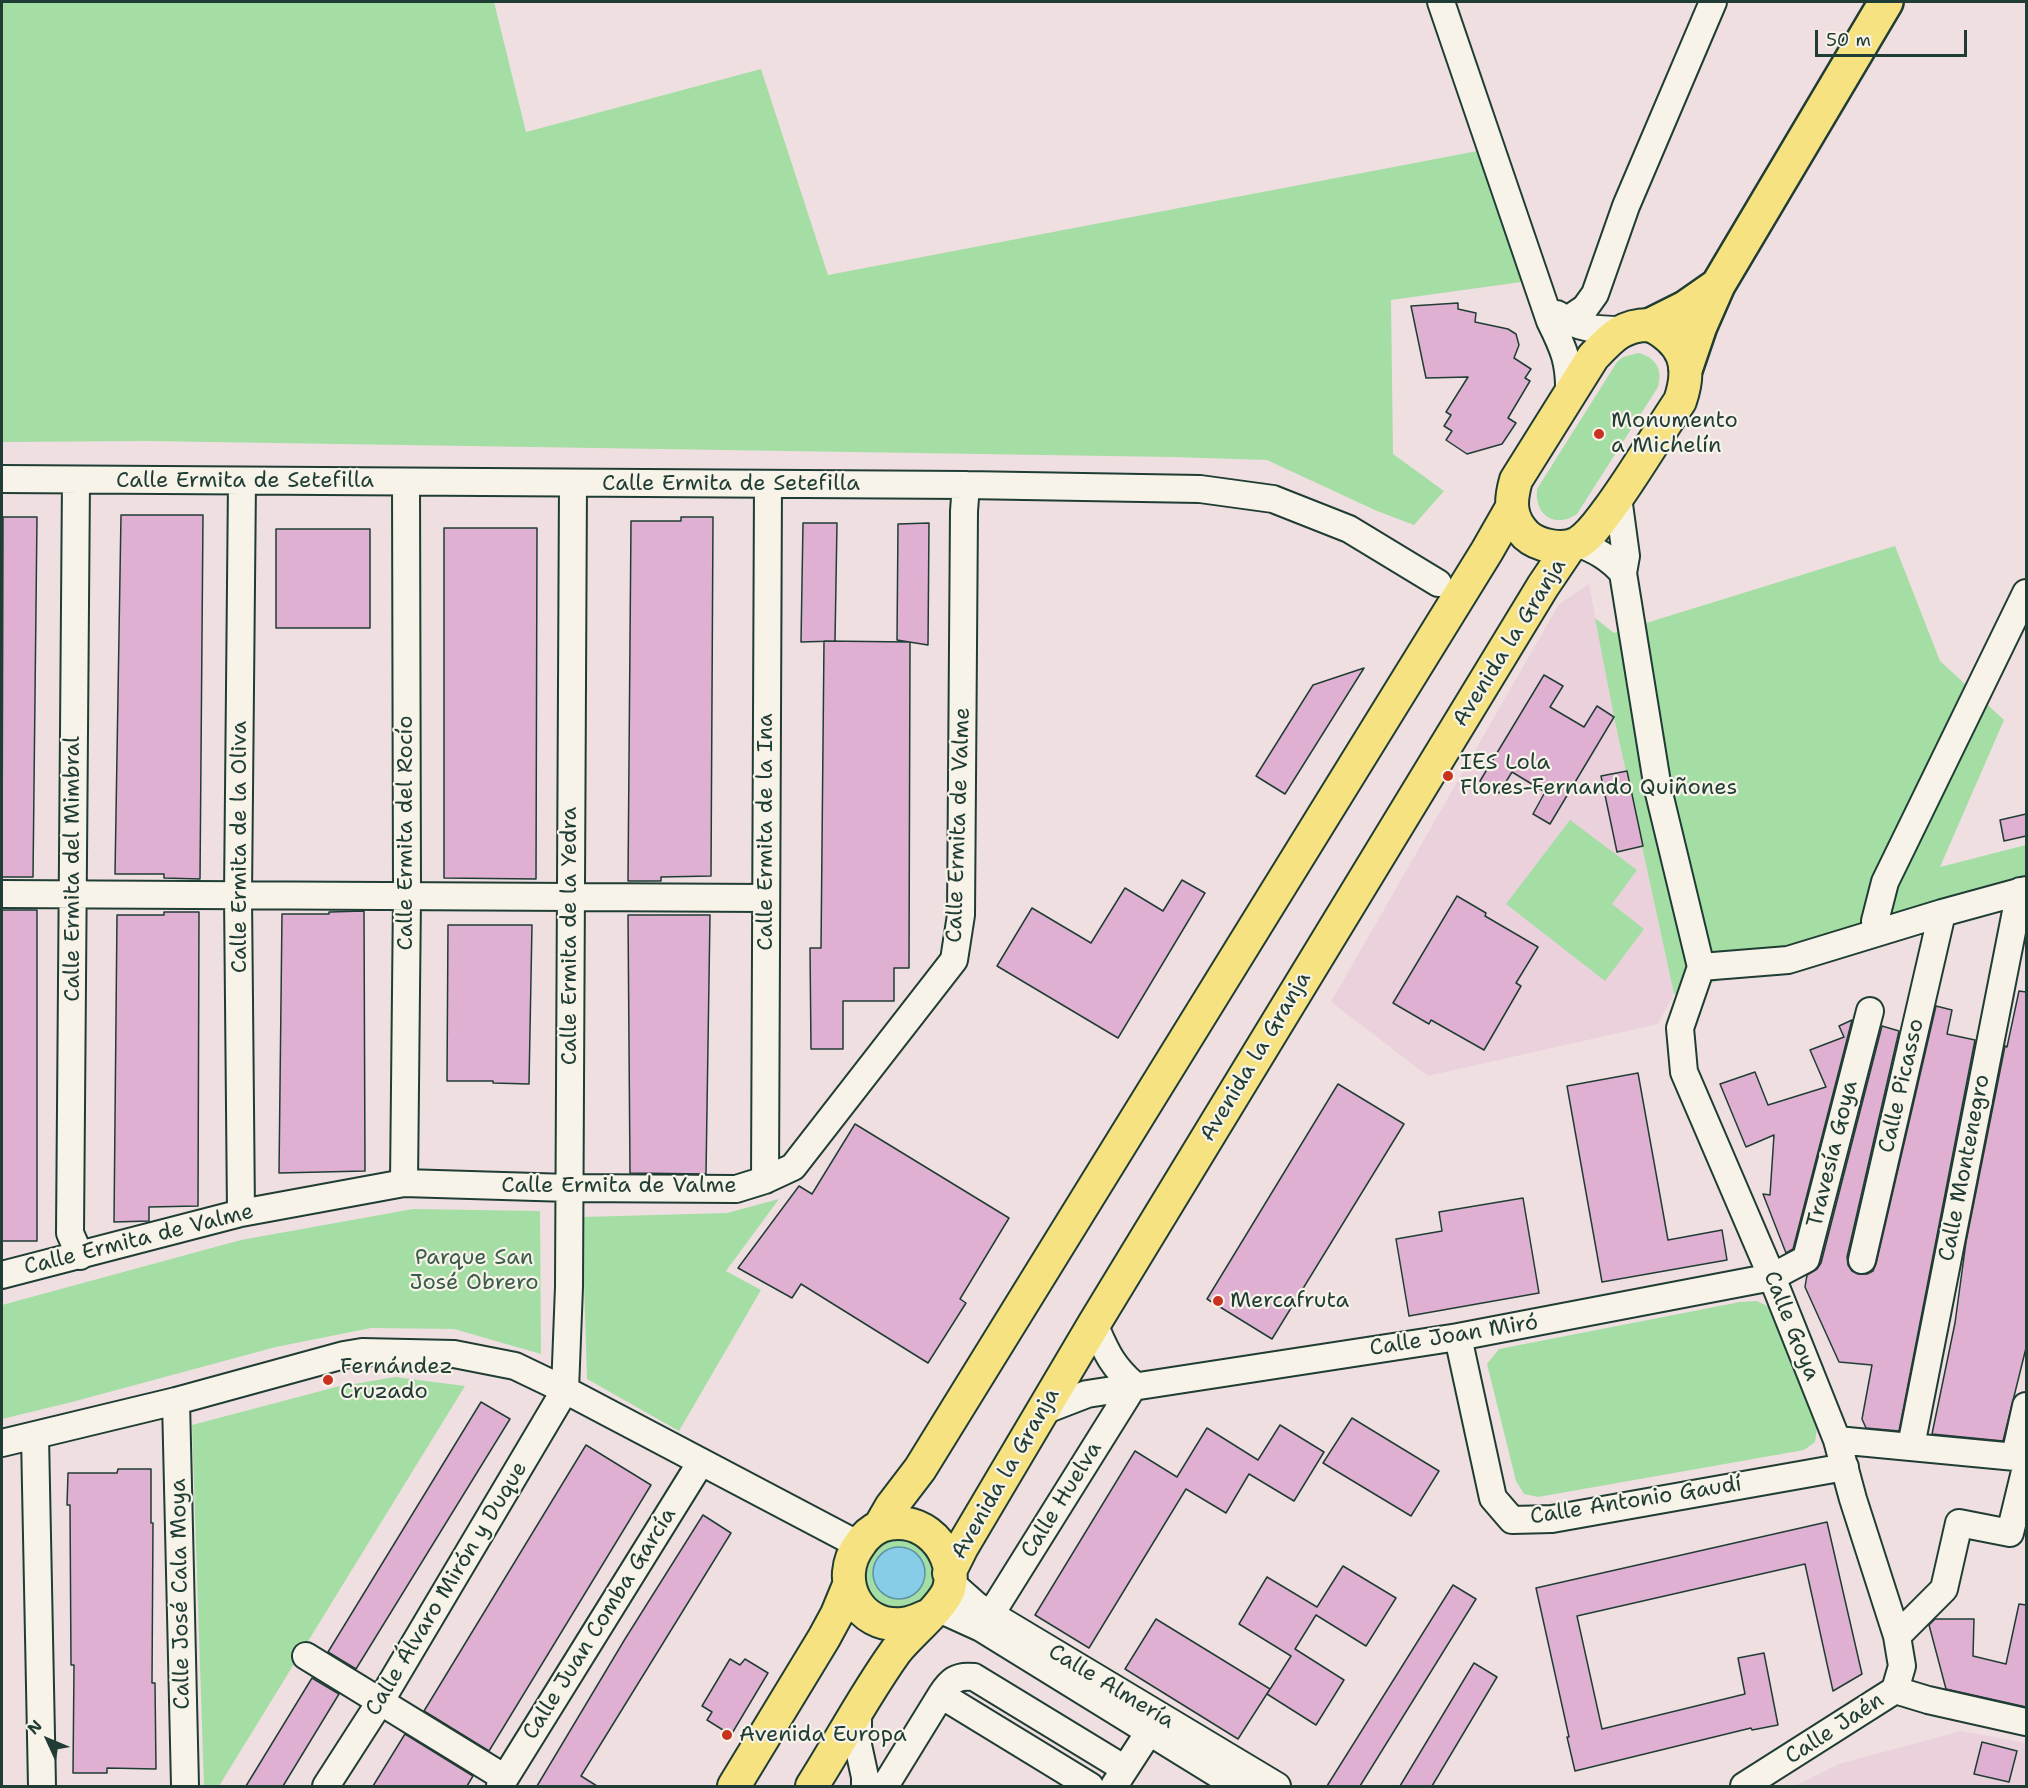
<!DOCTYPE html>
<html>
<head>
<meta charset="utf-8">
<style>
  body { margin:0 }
  #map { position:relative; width:2028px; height:1788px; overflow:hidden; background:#f0dfe1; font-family:"Shantell Sans",sans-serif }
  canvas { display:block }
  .frame { position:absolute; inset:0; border:3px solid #1f3d34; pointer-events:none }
  .north { position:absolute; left:18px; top:1710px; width:60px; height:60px; -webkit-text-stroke:4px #f7f3e8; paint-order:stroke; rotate:314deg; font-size:16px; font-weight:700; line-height:24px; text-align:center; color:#1f3d34 }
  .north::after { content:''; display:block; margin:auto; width:21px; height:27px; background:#1f3d34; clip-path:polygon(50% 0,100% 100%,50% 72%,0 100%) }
  .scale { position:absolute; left:1815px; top:30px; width:152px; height:27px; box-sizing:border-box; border:3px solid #1f3d34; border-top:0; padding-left:8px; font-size:18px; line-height:21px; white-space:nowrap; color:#1f3d34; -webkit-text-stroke:4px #f7f3e8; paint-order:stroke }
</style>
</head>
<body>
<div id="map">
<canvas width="2028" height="1788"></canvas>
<div class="frame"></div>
<div class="north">N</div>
<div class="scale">50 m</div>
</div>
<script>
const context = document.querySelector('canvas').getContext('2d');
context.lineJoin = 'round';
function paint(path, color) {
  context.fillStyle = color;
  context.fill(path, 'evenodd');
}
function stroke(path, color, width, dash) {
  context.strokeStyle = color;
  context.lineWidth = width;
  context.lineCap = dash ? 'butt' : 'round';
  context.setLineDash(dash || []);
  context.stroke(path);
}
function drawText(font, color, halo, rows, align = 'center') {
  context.font = font + ' "Shantell Sans",sans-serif';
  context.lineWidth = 4.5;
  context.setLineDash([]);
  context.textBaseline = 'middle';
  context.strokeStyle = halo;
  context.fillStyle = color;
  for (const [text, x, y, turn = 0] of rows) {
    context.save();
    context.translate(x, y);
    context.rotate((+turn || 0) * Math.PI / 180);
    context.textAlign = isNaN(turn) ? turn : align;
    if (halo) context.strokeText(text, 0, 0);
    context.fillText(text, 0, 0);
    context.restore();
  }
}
const built = new Path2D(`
  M1589 584 1614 717 1674 994 1658 1024 1428 1076 1331 1002 1559 604Z
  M1961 1731 2026 1743V1786H1795L1839 1764Z`);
const green = new Path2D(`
  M2 2H494L526 132 761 69 828 275 1493 148 1536 280 1391 300 1393 454 1444 491 1414 525 1377 511 1267 460 1172 457 147 441 2 442Z
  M1638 353C1656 357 1663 370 1658 387L1577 514C1555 529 1534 515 1537 489L1617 362 1623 357Z
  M1895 546 1940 661 2004 720 1940 867 2026 845V888L1674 994 1614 717 1595 618 1614 633Z
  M1570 820 1637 870 1612 904 1644 929 1605 981 1506 904Z
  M779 1199 726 1271 761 1290 679 1431 587 1379 582 1217 727 1213Z
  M413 1209 540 1211 541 1354 454 1329 371 1328 276 1347 72 1402 2 1419V1305L241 1240Z
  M1757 1301 1769 1307 1817 1429 1815 1442 1804 1450 1538 1497 1524 1494 1516 1481 1487 1364 1499 1349 1740 1302Z
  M395 1377 465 1386 219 1786H204L192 1425 336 1387Z
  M863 1574a36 36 0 1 1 72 0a36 36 0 1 1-72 0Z`);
const water = new Path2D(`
  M873 1573a26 26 0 1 1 52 0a26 26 0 1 1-52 0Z`);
const building = new Path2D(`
  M1458 303V309L1476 313 1475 322 1508 329 1516 334 1519 345 1514 358 1531 369 1525 378 1530 381 1508 418 1516 423 1502 444 1467 454 1446 440 1452 431 1444 426 1451 415 1446 412 1468 377 1426 378 1411 306Z
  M121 515H203L200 879 164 878V874H115Z
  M3 517H37L33 877H2Z
  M681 517H713L711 876 661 877V881H628L631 521H681Z
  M803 523H837L835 641 801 642Z
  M929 523 928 645 897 640 898 524Z
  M444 528H537L536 879 444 878Z
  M276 529H370V628H276Z
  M824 641 910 642 909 968H894V1001H843V1049H811L810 948H821Z
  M1364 668 1285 794 1256 776 1313 685Z
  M1544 675 1563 686 1550 707 1584 727 1597 706 1614 717 1550 824 1533 814 1545 792 1512 772 1499 793 1480 781Z
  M1627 771 1643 846 1617 852 1601 776Z
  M2026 814V836L2004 841 2000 820Z
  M1182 880 1205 893 1118 1038 997 966 1032 908 1091 943 1125 888 1163 911Z
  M1457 896 1486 913 1485 916 1538 947 1516 983 1521 986 1484 1050 1431 1020 1429 1024 1393 1003Z
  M2 910H37V1241H2Z
  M364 911 365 1171 279 1173 282 914H329V912Z
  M164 912H199L198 1206 149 1207V1221L114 1222 117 915H164Z
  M628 915H710L706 1174 630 1173Z
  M448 925H532L529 1084 493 1083V1081H447Z
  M2019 991 2026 992V1348L2003 1441 1932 1434 1955 1323 1966 1242 2005 1046 2007 1047Z
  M1936 1006 1952 1010 1947 1034 1975 1040 1899 1431 1866 1428 1862 1419 1872 1365 1839 1362 1805 1287 1807 1275 1817 1269 1821 1263 1882 1026 1899 1031 1847 1257 1848 1265 1852 1271 1858 1274H1867L1873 1271 1876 1264Z
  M1852 1020 1793 1249 1786 1253 1763 1194 1770 1195 1774 1135 1746 1147 1720 1084 1755 1072 1768 1105 1826 1087 1810 1050 1844 1037 1839 1026Z
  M1638 1073 1668 1240 1722 1230 1727 1260 1602 1282 1567 1086Z
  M1338 1084 1404 1124 1272 1339 1207 1299Z
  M855 1124 1009 1218 960 1299 966 1303 928 1363 801 1284 792 1298 738 1268 799 1186 812 1194Z
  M1523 1198 1539 1293 1409 1316 1396 1239 1442 1231 1439 1212Z
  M481 1402 510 1419 356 1669 328 1652Z
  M1352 1418 1439 1471 1411 1516 1323 1463Z
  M1280 1425 1324 1452 1294 1501 1249 1474 1226 1513 1186 1489 1089 1648 1035 1615 1135 1451 1177 1477 1207 1428 1258 1460Z
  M586 1445 651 1485 489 1751 424 1711Z
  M118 1469H151V1523H153L152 1683H155L156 1769 107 1768V1773H73L74 1665H71L70 1505H67L68 1473H117Z
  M703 1515 731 1533 581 1776 597 1786H537L625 1639Z
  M1827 1522 1862 1674 1833 1691 1805 1564 1577 1616 1602 1729 1745 1694 1738 1658 1764 1653 1778 1725 1752 1730 1751 1728 1575 1771 1567 1737H1569L1536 1588Z
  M1343 1566 1396 1598 1366 1646 1316 1615 1295 1649 1344 1680 1316 1725 1267 1694 1291 1656 1239 1624 1267 1577 1317 1607Z
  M1453 1585 1476 1599 1360 1786H1327Z
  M2019 1604 2026 1605V1707L1946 1689 1929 1625 1935 1619H1974L1973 1656 2006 1664Z
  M1156 1619 1270 1689 1238 1739 1125 1669Z
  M730 1659 740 1665 745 1659 768 1673 731 1735 707 1720 712 1712 702 1706Z
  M1474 1663 1497 1677 1432 1786H1400Z
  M312 1678 339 1694 283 1786H246Z
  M405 1734 473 1776 467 1786H373Z
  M1982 1742 2017 1751 2009 1782 1974 1774Z`);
const minor = new Path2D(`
  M1441 2 1550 321C1564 349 1570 363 1569 395
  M1557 314C1577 329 1599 330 1622 330
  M1566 321 1585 308 1595 294 1626 206 1713 2
  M2 479 966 485 1200 489 1273 499 1349 529 1438 583
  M76 480 70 1233 80 1256
  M1618 497 1626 556 1623 573 1658 789 1701 967 1788 960 1942 913 2026 890
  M1577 543C1596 550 1610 558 1623 573
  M2 894 766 898
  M1876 933 1875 921 1885 882 2026 593
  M1701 967 1680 1028 1684 1072 1772 1277 1837 1440 1853 1499 1897 1636 1902 1666 1895 1690
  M765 1180 768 484
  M404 1183 407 896 406 482
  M241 1213 238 895 242 481
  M1862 1260 1942 913
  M2 1275 241 1213 404 1183 569 1188 736 1189 765 1180 793 1167 954 960 961 915 964 511 966 485
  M1094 1324C1106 1351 1111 1365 1134 1385
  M1458 1337 1493 1498 1512 1520 1552 1519 1845 1467
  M176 1401 185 1786
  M1043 1411 1087 1394 1458 1337 1772 1277 1806 1259 1870 1011
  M35 1436 42 1786
  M1837 1440 2026 1458
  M2 1443 176 1401 344 1355 362 1352 454 1354 515 1366 565 1390 859 1545
  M1911 1446 2020 891
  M2015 1456 2026 1406
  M950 1582 977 1606 1277 1786
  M937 1608 981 1628 1237 1786
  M991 1614 1134 1385
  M1897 1636 1944 1589 1959 1523 2010 1533 2026 1467
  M306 1656 505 1778
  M1895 1690 1928 1700 2026 1722
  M941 1695C950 1681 956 1675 974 1677L1125 1769
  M858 1712V1745L865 1777V1786
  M326 1786 380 1702 565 1390 569 1287 573 483
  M500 1786 701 1462
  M885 1786 941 1695 1090 1786
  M1114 1786 1149 1732
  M1744 1786 1895 1690`);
const major = new Path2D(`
  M1651 325C1685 343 1692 366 1680 401 1656 437 1634 475 1609 509 1599 522 1591 535 1578 543 1563 551 1538 546 1526 535 1509 518 1510 501 1516 480L1593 357C1611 338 1623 324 1651 325Z
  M880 1526 891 1507 920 1469 1487 551 1511 509
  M949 1573 962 1547 1094 1324 1543 586 1570 546
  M734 1786 824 1638 837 1614 849 1585
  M812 1786C840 1742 865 1694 896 1651 909 1634 943 1607 949 1589 955 1568 944 1545 928 1533 915 1523 896 1520 881 1526 872 1530 865 1536 860 1544 833 1579 858 1629 903 1624 913 1623 920 1619 929 1615`);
const highway = new Path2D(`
  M1651 325 1685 308 1718 285
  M1686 367 1700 326 1718 285 1886 2`);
const markers = [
  [1599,434,6,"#c8321e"],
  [1448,776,6,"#c8321e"],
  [1218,1301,6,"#c8321e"],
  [328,1380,6,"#c8321e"],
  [727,1735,6,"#c8321e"]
];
const poiNames = [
  ["Monumento",1611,421],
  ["a Michelín",1611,446],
  ["IES Lola",1460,763],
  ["Flores-Fernando Quiñones",1460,788],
  ["Mercafruta",1230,1301],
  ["Fernández",340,1367],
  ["Cruzado",340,1392],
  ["Avenida Europa",739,1735]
];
const streetNames = [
  ["Calle Ermita de Setefilla",245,481],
  ["Calle Ermita de Setefilla",731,484],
  ["Avenida la Granja",1510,643,-58],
  ["Calle Ermita de Valme",959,825,-88],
  ["Calle Ermita de la Ina",766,832,-90],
  ["Calle Ermita del Rocío",406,833,-90],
  ["Calle Ermita de la Oliva",240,847,-90],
  ["Calle Ermita del Mimbral",73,869,-90],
  ["Calle Ermita de la Yedra",570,936,-90],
  ["Avenida la Granja",1256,1057,-59],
  ["Calle Picasso",1902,1086,-77],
  ["Travesía Goya",1833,1154,-76],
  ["Calle Montenegro",1965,1168,-79],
  ["Calle Ermita de Valme",619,1186],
  ["Calle Ermita de Valme",139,1240,-14],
  ["Calle Goya",1791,1326,68],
  ["Calle Joan Miró",1454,1336,-9],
  ["Avenida la Granja",1006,1474,-60],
  ["Calle Huelva",1062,1500,-58],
  ["Calle Antonio Gaudí",1636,1501,-9],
  ["Calle Álvaro Mirón y Duque",447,1589,-59],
  ["Calle José Cala Moya",181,1594,-91],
  ["Calle Juan Comba García",600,1624,-58],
  ["Calle Almería",1111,1687,31],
  ["Calle Jaén",1835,1729,-33]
];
const parkNames = [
  ["Parque San",474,1258],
  ["José Obrero",474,1283]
];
paint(built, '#ebd1dc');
paint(green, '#a4dea4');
paint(water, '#87cde8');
stroke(water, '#5d93a0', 1.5);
paint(building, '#dfb0d2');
stroke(building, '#1f3d34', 1.5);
stroke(minor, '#1f3d34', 30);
stroke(major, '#1f3d34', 36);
stroke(highway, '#1f3d34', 38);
stroke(minor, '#f7f3e8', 26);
stroke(major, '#f7e281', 32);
stroke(highway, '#f7e281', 33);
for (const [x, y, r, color] of markers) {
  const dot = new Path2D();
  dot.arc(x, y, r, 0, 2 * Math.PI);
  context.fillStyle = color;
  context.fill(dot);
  stroke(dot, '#f7f3e8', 2);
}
drawText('22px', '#1f3d34', '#f7f3e8', poiNames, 'left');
drawText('22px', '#1f3d34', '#f7f3e8', streetNames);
drawText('22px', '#3a5d4a', '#f7f3e8', parkNames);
</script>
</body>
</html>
